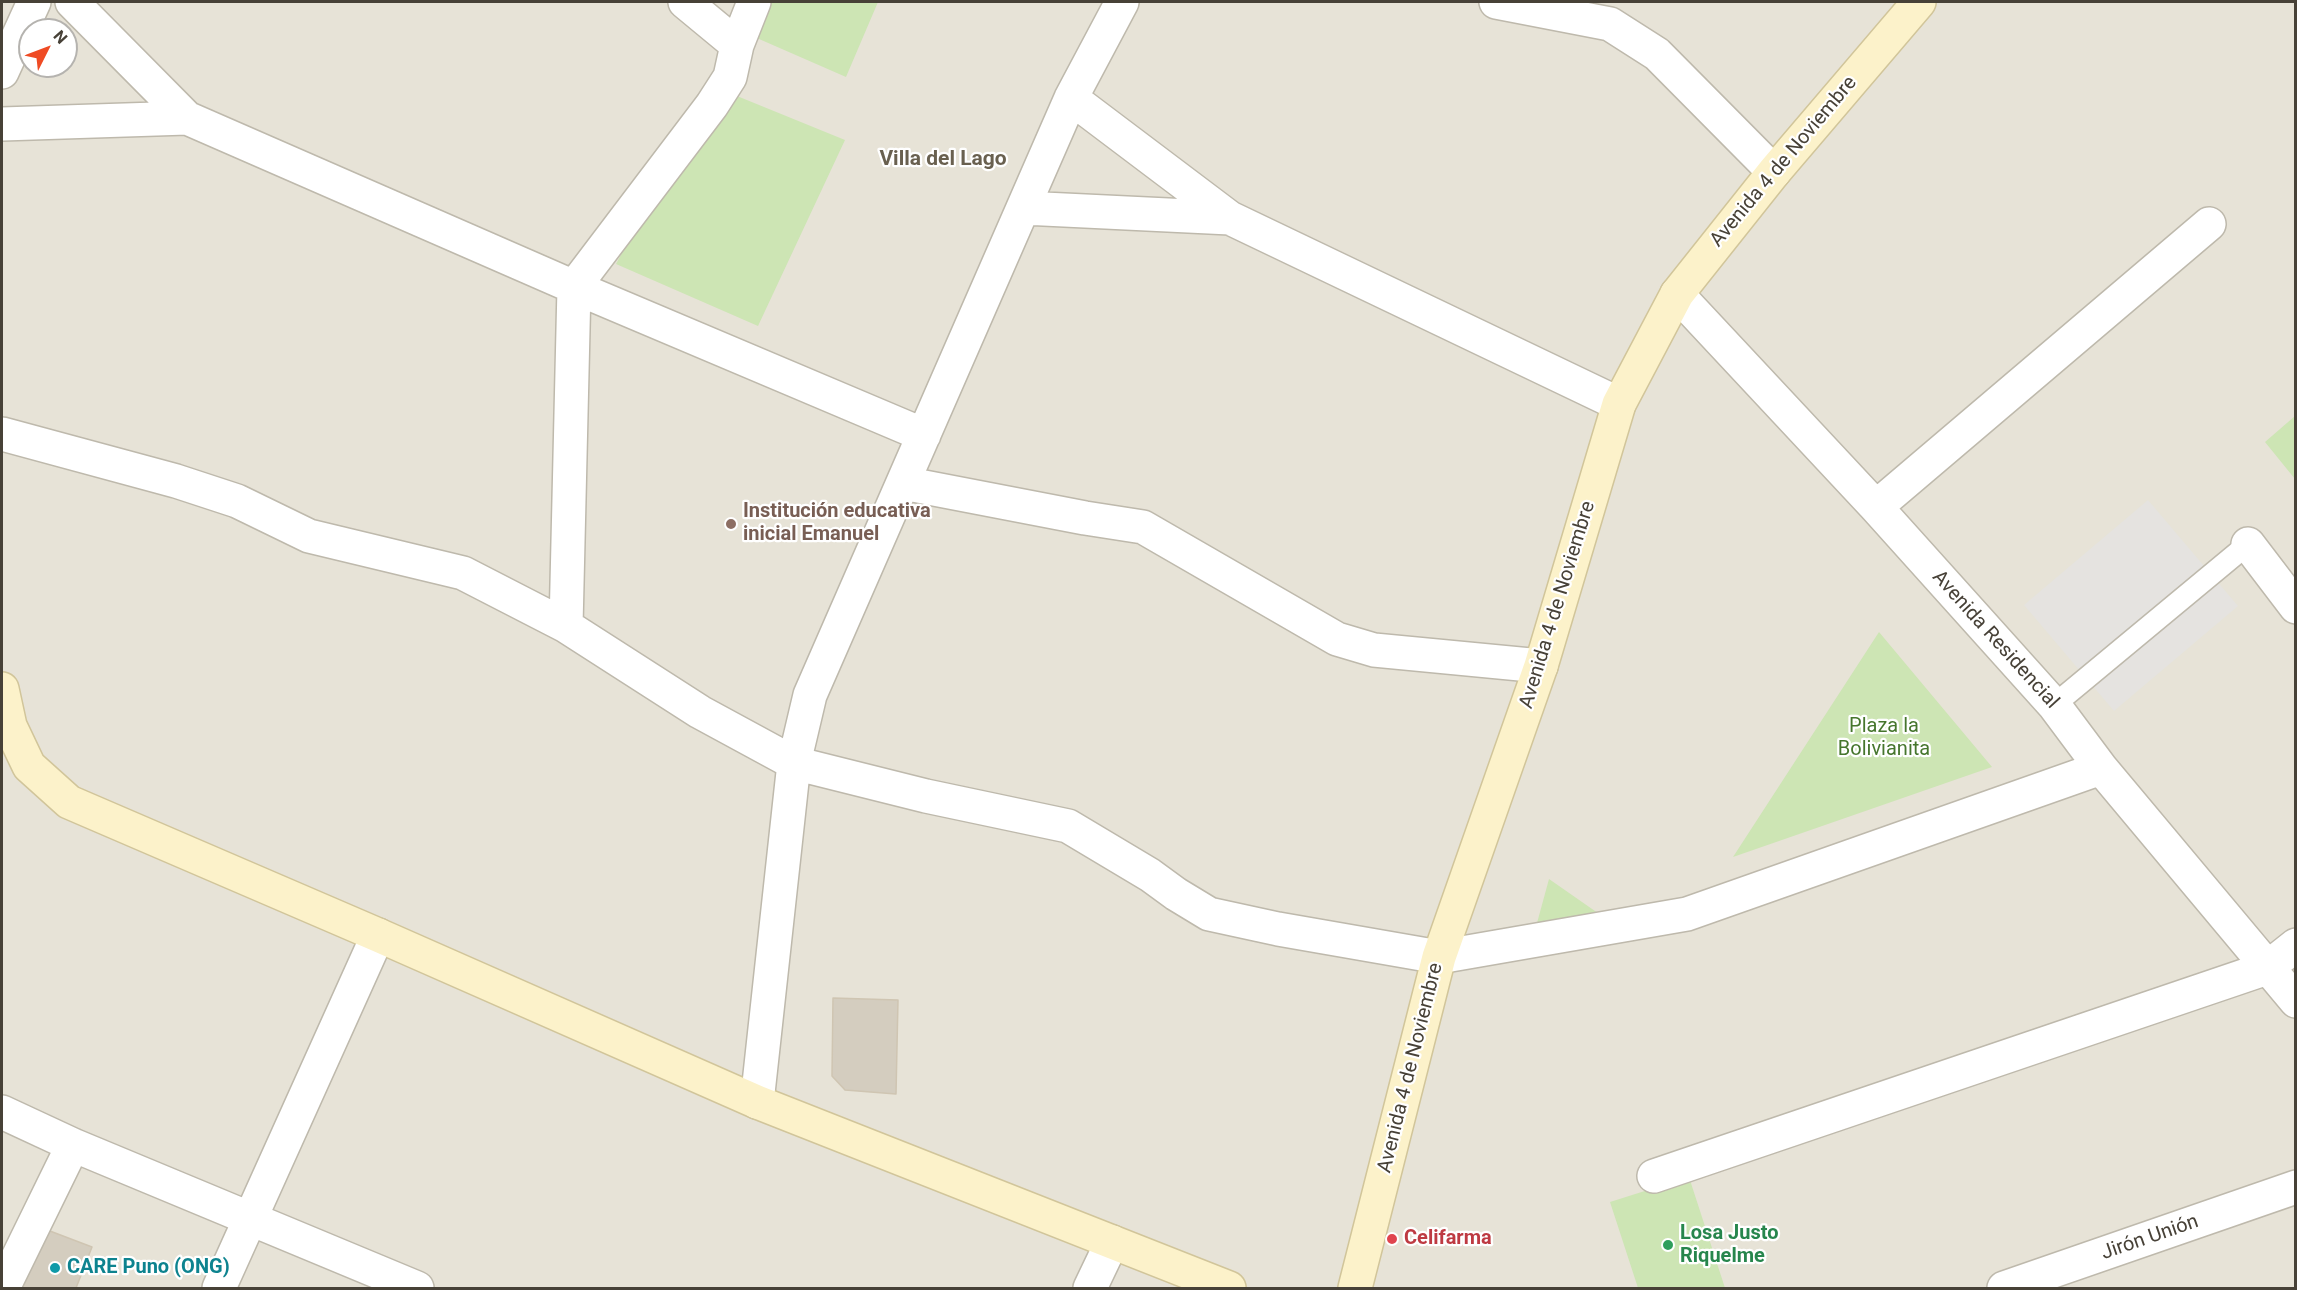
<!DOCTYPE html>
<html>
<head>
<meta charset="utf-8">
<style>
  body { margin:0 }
  #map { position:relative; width:2297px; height:1290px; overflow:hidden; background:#f3f1e9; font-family:Roboto,sans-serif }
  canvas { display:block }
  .frame { position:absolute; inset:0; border:3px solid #474137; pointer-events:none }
  .north { position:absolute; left:18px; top:18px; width:60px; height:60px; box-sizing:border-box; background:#fff; border:2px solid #b5b3af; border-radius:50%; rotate:48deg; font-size:16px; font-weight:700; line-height:24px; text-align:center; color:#474137 }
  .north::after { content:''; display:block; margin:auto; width:21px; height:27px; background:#ef4b24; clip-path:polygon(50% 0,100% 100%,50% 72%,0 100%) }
</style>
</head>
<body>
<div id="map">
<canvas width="2297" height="1290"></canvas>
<div class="frame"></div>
<div class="north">N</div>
</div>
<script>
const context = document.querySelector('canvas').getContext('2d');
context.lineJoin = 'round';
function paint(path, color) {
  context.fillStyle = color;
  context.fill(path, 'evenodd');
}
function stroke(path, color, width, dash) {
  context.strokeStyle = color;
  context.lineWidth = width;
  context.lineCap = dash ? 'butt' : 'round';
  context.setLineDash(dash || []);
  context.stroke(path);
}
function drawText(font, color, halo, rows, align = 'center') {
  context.font = font + ' Roboto,sans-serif';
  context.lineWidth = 4.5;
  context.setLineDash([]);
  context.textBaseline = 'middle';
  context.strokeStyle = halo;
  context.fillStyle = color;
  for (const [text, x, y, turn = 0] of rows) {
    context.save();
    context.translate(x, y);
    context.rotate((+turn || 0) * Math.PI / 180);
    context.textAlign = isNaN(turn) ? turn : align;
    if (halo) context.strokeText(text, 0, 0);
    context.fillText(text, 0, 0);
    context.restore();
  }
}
const residential = new Path2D(`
  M2 2H2295V1288H2ZM30 30H66V66H30Z`);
const green = new Path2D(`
  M738 2H878L846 77 727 25Z
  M710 85 845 140 758 326 616 264Z
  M2295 416V479L2265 442Z
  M1879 632 1992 767 1733 857Z
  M1549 879 1605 918 1531 945Z
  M1689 1177 1725 1288H1638L1610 1202Z`);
const parking = new Path2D(`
  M2148 500 2238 606 2114 711 2024 605Z`);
const building = new Path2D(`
  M833 998 898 1000 896 1094 845 1090 832 1076Z
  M42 1228 92 1247 76 1288H19Z`);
const lane = new Path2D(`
  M2054 705 2248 544`);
const street = new Path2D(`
  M72 2 187 118 574 287 924 435
  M685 2 737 45
  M1496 2 1610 24 1657 54 1774 172
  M2 72 34 2
  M1071 98 1230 218 1619 404
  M2 124 187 118
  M1023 208 1230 218
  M1677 294 1876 507 2054 705 2101 768 2296 1001
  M2 434 176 481 237 501 309 536 463 573 566 626 700 712 794 763 926 796 1068 826 1150 875 1176 894 1209 914 1278 929 1439 957 1687 914 2101 768
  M903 483 1085 518 1143 527 1337 639 1374 650 1541 666
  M1876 507 2209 224
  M2248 544 2296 607
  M566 626 574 287 712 105 730 77 737 45 754 2
  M757 1102 794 763 810 695 1071 98 1122 2
  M2 1112 73 1145 417 1288
  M1654 1176 2267 968 2296 945
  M3 1288 73 1145
  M219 1288 378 935
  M1090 1288 1112 1242
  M2004 1288 2296 1187`);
const secondary = new Path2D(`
  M2 689 10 726 29 766 69 802 378 935 757 1102 1229 1288
  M1355 1288 1439 957 1541 666 1619 404 1677 294 1774 172 1919 2`);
const markers = [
  [731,524,6,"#8d6e63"],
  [1392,1239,6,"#e0444e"],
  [1668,1245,6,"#2e9e5b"],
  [55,1268,6,"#0f9aa8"]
];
const streetNames = [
  ["Avenida 4 de Noviembre",1784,162,-50],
  ["Avenida 4 de Noviembre",1558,605,-73],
  ["Avenida Residencial",1995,640,48],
  ["Avenida 4 de Noviembre",1411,1068,-76],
  ["Jirón Unión",2150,1238,-19]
];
const educationNames = [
  ["Institución educativa",743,512],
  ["inicial Emanuel",743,535]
];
const parkNames = [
  ["Plaza la",1884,727],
  ["Bolivianita",1884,750]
];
const leisureNames = [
  ["Losa Justo",1680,1234],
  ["Riquelme",1680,1257]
];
const healthNames = [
  ["Celifarma",1404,1239]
];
const cultureNames = [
  ["CARE Puno (ONG)",67,1268]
];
const neighbourhoodNames = [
  ["Villa del Lago",943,160]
];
paint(residential, '#e7e3d7');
paint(green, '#cde5b4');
paint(parking, '#e5e3e0');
paint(building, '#d4cdbf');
stroke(building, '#cfc5b2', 1.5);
stroke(lane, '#beb9ac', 24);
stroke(street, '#beb9ac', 36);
stroke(secondary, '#d1c59a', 36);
stroke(lane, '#fff', 21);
stroke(street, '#fff', 33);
stroke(secondary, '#fcf2ca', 33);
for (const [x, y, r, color] of markers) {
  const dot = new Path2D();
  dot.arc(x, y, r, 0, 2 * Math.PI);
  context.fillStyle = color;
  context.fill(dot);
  stroke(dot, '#fff', 2);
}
drawText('20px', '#474137', '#fff', streetNames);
drawText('bold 20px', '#785e54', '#fff', educationNames, 'left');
drawText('20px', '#46762d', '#fff', parkNames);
drawText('bold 20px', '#27864d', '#fff', leisureNames, 'left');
drawText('bold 20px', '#be3a42', '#fff', healthNames, 'left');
drawText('bold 20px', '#0d838f', '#fff', cultureNames, 'left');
drawText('bold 21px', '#69604f', '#fff', neighbourhoodNames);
</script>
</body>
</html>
